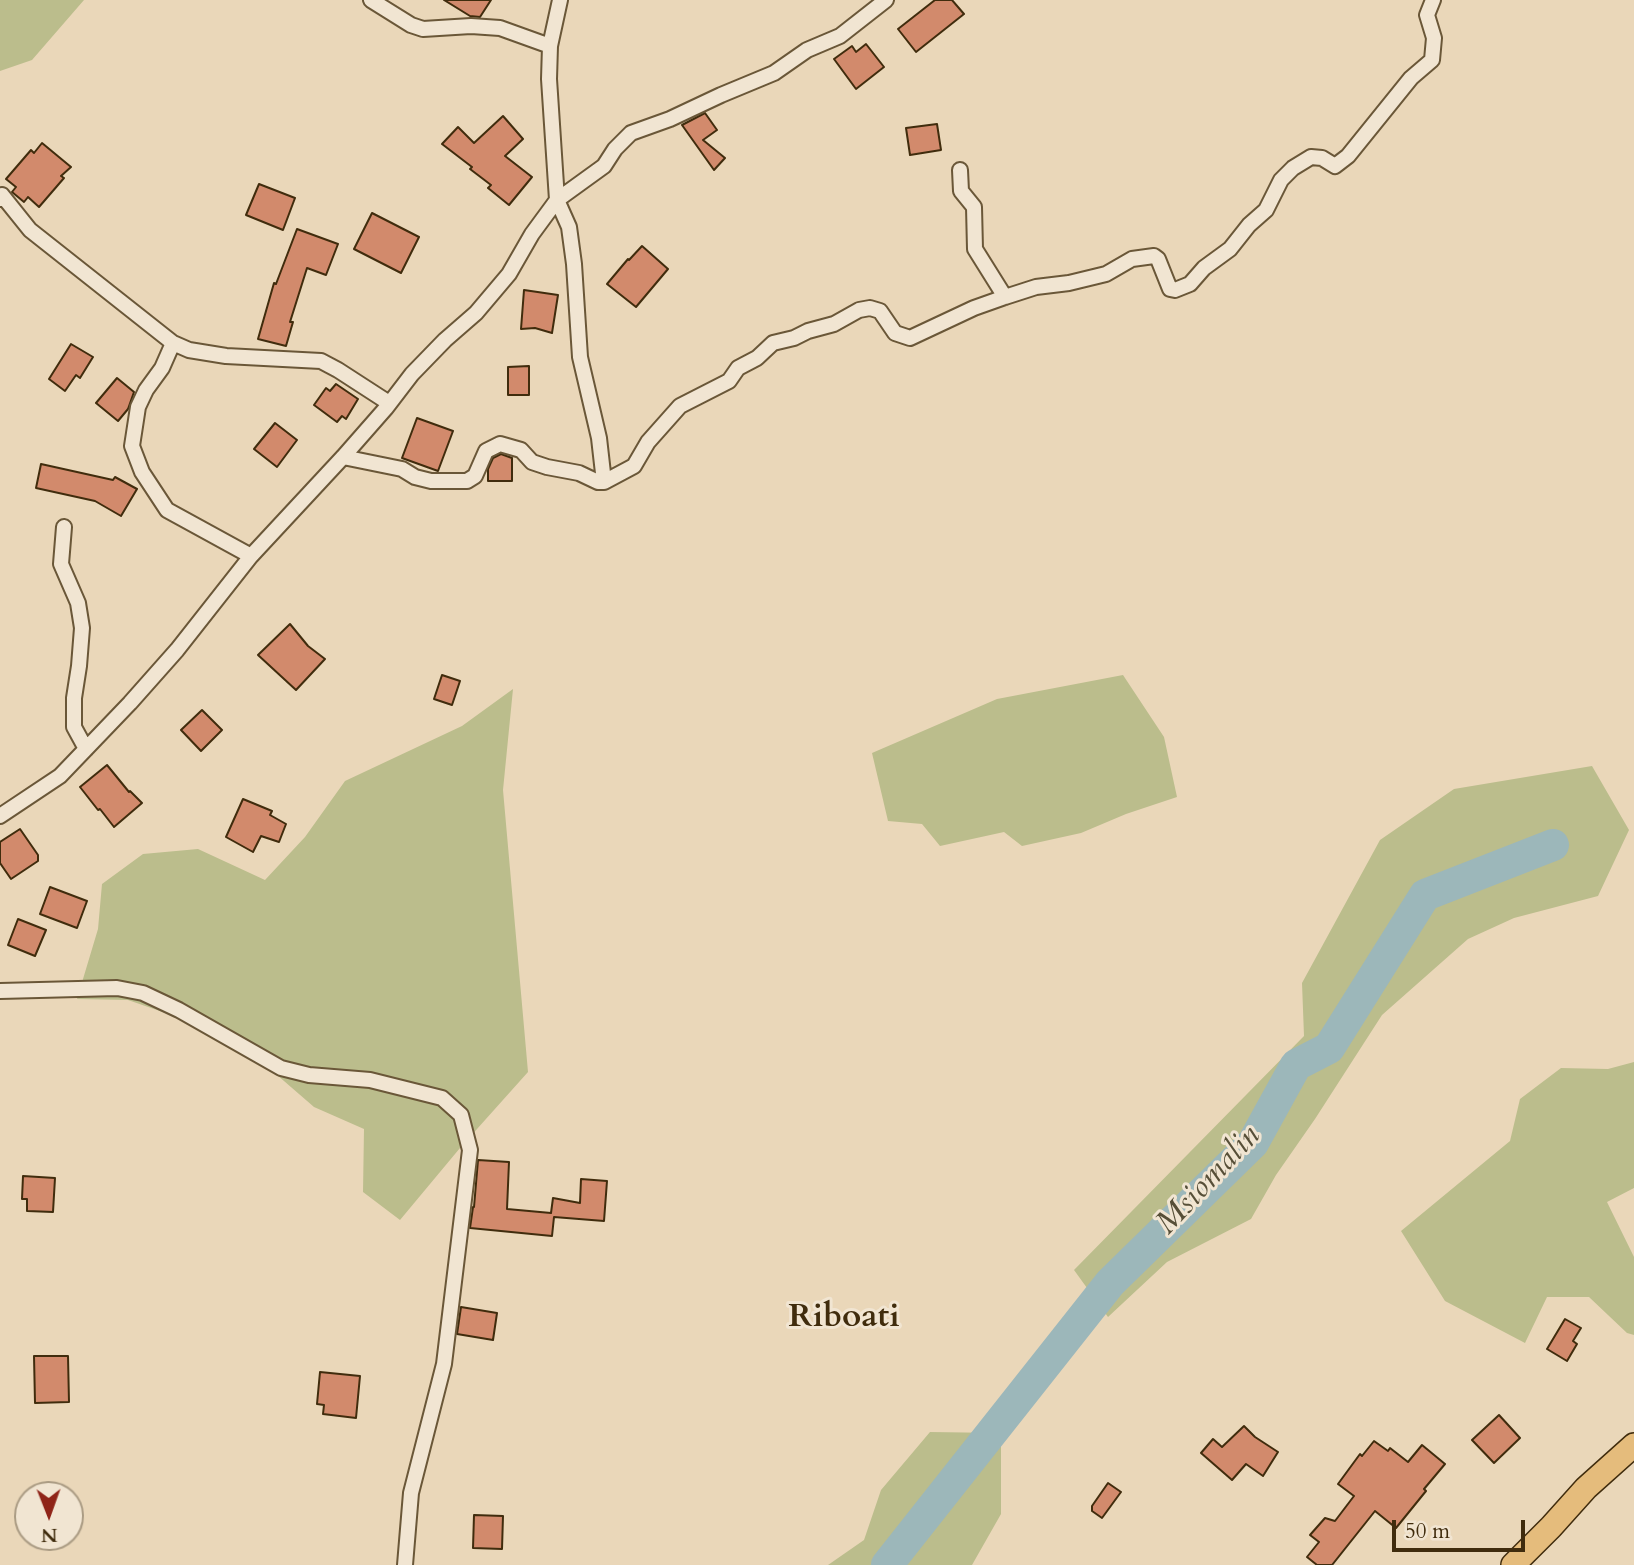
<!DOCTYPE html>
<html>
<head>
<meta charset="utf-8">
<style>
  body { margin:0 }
  #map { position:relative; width:1634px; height:1565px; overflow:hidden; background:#ead7b9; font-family:Cardo,serif }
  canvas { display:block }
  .north { position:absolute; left:14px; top:1481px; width:70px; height:70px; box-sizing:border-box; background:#f1e5d2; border:2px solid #aa9b83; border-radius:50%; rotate:179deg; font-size:19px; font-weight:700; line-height:28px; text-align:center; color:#402c0d }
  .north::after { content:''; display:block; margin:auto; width:24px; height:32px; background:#8f2418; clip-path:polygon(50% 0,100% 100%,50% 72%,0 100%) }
  .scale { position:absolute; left:1392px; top:1520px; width:133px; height:32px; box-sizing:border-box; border:4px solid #402c0d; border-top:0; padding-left:9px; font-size:21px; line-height:24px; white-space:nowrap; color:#402c0d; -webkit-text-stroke:5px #f1e5d2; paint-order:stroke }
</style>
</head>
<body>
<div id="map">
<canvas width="1634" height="1565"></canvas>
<div class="north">N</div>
<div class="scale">50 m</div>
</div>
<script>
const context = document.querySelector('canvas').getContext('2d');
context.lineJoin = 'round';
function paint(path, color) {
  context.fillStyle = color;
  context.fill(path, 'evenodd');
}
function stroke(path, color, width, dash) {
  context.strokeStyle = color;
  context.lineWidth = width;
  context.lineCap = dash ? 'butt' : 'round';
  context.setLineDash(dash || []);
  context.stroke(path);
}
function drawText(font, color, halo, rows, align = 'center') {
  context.font = font + ' Cardo,serif';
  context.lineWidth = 6;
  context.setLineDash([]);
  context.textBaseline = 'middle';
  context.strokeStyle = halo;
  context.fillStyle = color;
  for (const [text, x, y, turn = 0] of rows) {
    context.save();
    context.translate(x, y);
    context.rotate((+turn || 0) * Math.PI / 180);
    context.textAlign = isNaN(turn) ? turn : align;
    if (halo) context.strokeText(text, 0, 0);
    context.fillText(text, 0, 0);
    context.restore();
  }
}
const green = new Path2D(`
  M0 0H84L32 60 0 71Z
  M1123 675 1164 737 1177 797 1126 814 1081 833 1022 846 1004 832 940 846 922 824 888 821 872 753 997 699Z
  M513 689 503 790 528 1072 460 1148 400 1220 363 1192 364 1129 314 1107 232 1036 128 1000 77 999 98 929 102 884 143 854 198 849 265 880 305 837 345 781 462 726Z
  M1592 766 1629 830 1598 896 1514 918 1468 939 1382 1015 1315 1119 1276 1175 1251 1219 1167 1262 1108 1317 1074 1270 1304 1036 1302 983 1380 840 1454 789Z
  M1634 1062V1188L1607 1202 1634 1257V1335L1627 1333 1589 1297H1547L1525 1343 1445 1301 1401 1231 1510 1141 1520 1099 1561 1068 1608 1069Z
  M930 1432 1001 1433V1514L972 1565H828L864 1540 881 1490Z`);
const river = new Path2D(`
  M887 1565 1110 1283 1253 1143 1296 1065 1329 1048 1425 895 1553 845`);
const building = new Path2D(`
  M444 0H491L480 17 470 16Z
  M935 0H952L964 14 916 52 898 29Z
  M866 44 884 67 856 89 834 59 852 46 856 52Z
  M705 113 717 130 703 140 725 158 714 170 682 125Z
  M503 116 523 139 505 156 532 177 509 205 488 188 491 185 470 169 472 167 442 144 458 127 474 143Z
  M937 124 941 150 910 155 906 128Z
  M42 143 71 167 61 176 64 178 39 207 28 197 24 202 12 192 16 187 6 179 31 150 34 153Z
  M259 184 295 198 283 230 246 215Z
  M372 213 419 237 401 273 354 249Z
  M297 229 338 244 326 275 307 268 290 322H293L286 346 258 339 274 283 276 284Z
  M642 246 668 269 636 307 607 284 628 259 629 260Z
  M524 290 558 295 552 333 535 328 521 329Z
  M71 344 93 357 80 378 76 375 65 391 49 379Z
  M529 366V395H508V367Z
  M117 378 134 392 128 409 118 421 96 403Z
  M336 384 358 399 346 419 342 416 337 422 314 405 326 388 330 391Z
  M417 418 453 431 438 471 402 458Z
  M275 423 297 440 277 467 254 449Z
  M501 454 512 458V481H488V469L493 458Z
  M41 464 113 480 115 477 137 489 121 516 95 501 36 488Z
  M290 624 308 646 325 659 296 690 258 655Z
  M442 675 460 681 452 705 434 699Z
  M202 710 222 730 201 751 181 730Z
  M107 765 129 792 130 791 142 803 114 827 100 809 98 810 80 787Z
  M243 799 272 811 270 815 286 824 279 842 261 836 253 852 226 837Z
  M20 829 38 855V861L11 879 0 863V842Z
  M50 887 87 901 77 928 40 914Z
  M18 919 46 930 35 956 8 945Z
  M478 1160 509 1162 507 1209 551 1213 553 1198 580 1203 581 1179 607 1181 604 1221 554 1217 552 1236 470 1228 473 1207H474Z
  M23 1176 55 1178 53 1212 27 1211V1199H22Z
  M461 1307 497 1313 493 1340 457 1334Z
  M1565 1319 1581 1328 1573 1341 1577 1344 1567 1361 1547 1349Z
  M34 1356H68L69 1402 35 1403Z
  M320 1372 360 1376 356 1418 323 1414 324 1405 317 1404Z
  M1499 1415 1520 1438 1494 1463 1472 1440Z
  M1244 1426 1255 1437 1278 1452 1263 1476 1246 1464 1232 1480 1201 1453 1213 1439 1222 1447Z
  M1374 1441 1388 1451 1390 1448 1408 1462 1422 1445 1445 1464 1424 1489 1426 1491 1396 1528 1375 1511 1332 1565H1317L1307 1557 1319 1542 1310 1535 1325 1518 1335 1521 1354 1496 1338 1484 1360 1454 1362 1456Z
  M1108 1483 1121 1492 1102 1518 1092 1511V1506Z
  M474 1515 503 1516 502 1549 473 1548Z`);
const minor = new Path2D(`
  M371 0 411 25 423 29 471 26 500 28 550 46
  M560 0 550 46 549 79 557 200 569 227 574 264 580 357 599 438 604 482
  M960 170 961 191 974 207 975 249 1005 297
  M0 199 2 195 30 230 173 343 189 350 226 356 321 361 338 370 389 403
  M173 343 162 368 146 390 138 407 132 446 142 472 167 510 251 556
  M343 457 402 469 415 477 431 481H467L475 476 486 451 500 444 521 450 532 462 547 467 579 473 598 482H604L634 466 648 442 680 406 729 381 738 368 757 358 773 343 794 338 808 331 834 324 859 310 870 308 880 311 895 333 910 338 974 308 1005 297 1036 287 1069 283 1106 274 1132 259 1154 256 1158 259 1170 289 1175 290 1190 284 1204 268 1230 249 1249 225 1266 210 1281 180 1293 168 1311 157 1322 158 1335 166 1348 156 1411 78 1432 60 1434 38 1427 15 1433 0
  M64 527 61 564 78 603 82 628 79 666 74 698V727L86 749
  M0 816 60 776 130 703 177 650 251 556 343 457 386 408 412 374 445 340 476 313 509 274 532 234 557 200 604 166 615 149 631 133 670 119 721 95 774 73 807 50 840 36 886 0
  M0 991 117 988 143 993 179 1010 281 1068 309 1075 370 1080 442 1098 461 1115 470 1150 444 1364 411 1493 405 1565`);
const primary = new Path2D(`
  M1513 1565 1551 1527 1586 1488 1634 1445`);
const waterNames = [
  ["Msiomalin",1209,1181,-47]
];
const quarterNames = [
  ["Riboati",844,1318]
];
paint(green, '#bbbd8c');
stroke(river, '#9cb7ba', 32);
paint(building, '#d28a6c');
stroke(building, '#402c0d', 2);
stroke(minor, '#6a5738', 18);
stroke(primary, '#402c0d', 26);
stroke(minor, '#f1e5d2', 14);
stroke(primary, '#e5bc7c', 23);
drawText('italic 32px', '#574f38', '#f1e5d2', waterNames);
drawText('bold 33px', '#402c0d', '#f1e5d2', quarterNames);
</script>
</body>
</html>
